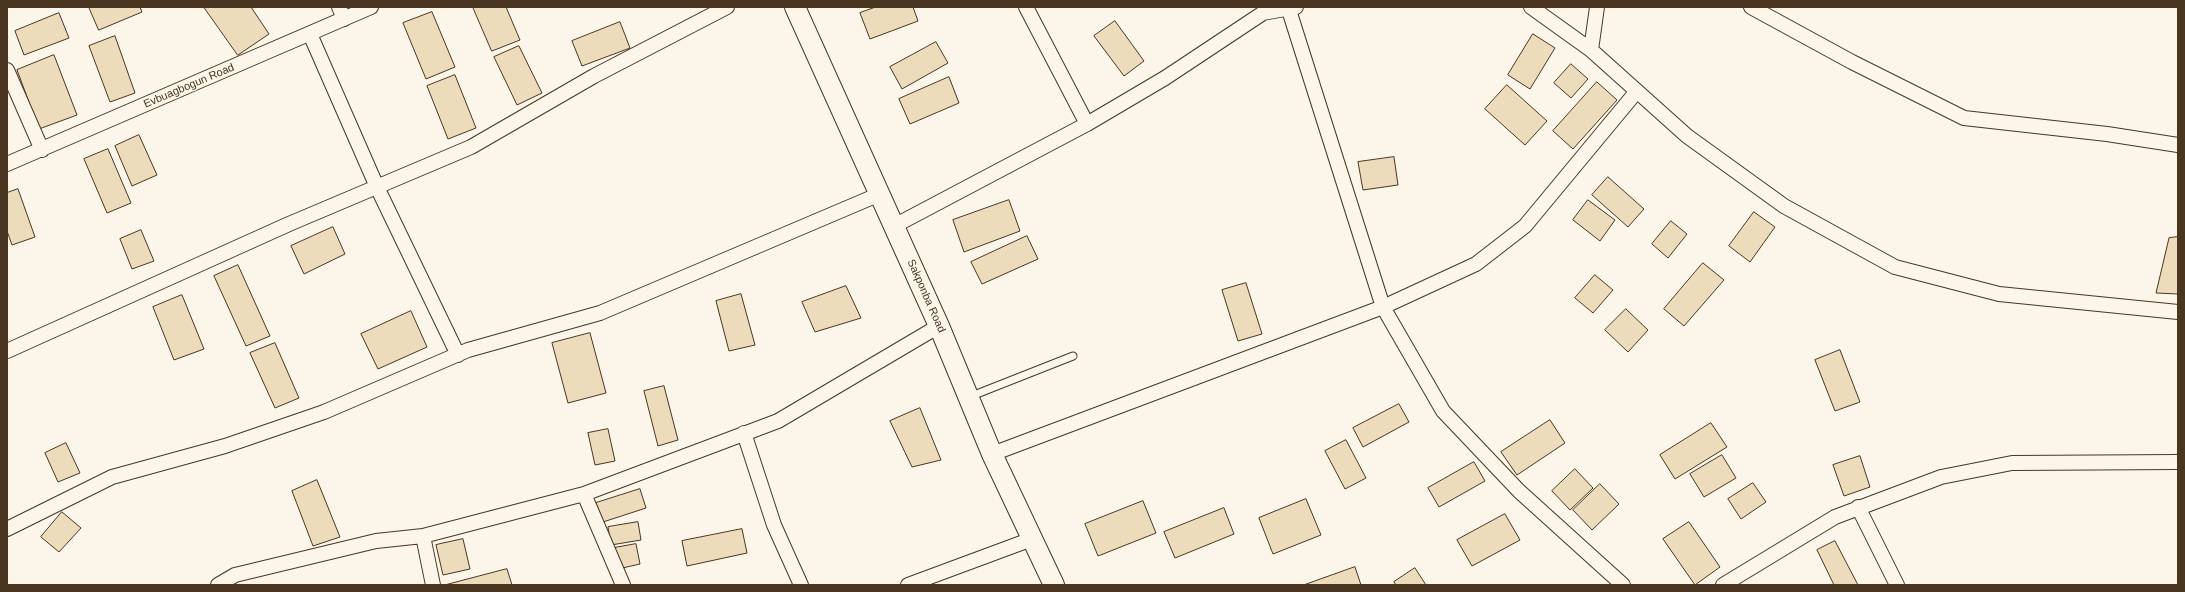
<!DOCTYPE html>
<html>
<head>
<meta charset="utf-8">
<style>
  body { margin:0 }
  #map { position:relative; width:2185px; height:592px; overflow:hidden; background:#fbf6e9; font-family:Arial,sans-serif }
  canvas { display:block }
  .frame { position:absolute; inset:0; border:8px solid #4a3520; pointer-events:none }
</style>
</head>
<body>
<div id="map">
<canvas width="2185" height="592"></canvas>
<div class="frame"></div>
</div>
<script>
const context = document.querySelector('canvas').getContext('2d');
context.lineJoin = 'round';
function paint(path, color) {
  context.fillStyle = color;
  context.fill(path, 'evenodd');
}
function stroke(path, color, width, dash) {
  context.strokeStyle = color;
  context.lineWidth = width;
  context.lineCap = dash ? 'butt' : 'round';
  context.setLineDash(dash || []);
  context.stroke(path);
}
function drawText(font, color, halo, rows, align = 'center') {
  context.font = font + ' Arial,sans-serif';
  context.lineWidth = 3;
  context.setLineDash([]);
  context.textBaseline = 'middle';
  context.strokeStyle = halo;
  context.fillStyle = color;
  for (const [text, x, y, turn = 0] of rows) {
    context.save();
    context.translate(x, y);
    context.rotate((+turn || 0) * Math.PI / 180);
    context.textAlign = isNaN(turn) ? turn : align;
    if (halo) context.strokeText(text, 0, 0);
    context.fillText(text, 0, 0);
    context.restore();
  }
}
const building = new Path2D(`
  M89 7H140L142 12 99 30Z
  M204 7H251L269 34 238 55Z
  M473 7H506L520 40 492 51Z
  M876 7H913L918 21 870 39 860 13Z
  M432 12 455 67 426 79 403 23Z
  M59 13 69 38 24 55 15 31Z
  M1115 21 1144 61 1124 76 1094 36Z
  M620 22 630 48 582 66 572 41Z
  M1533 34 1555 48 1530 89 1508 75Z
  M115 36 135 93 110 102 89 46Z
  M936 42 948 63 902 89 890 67Z
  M519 46 542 93 517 105 494 57Z
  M54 55 77 115 39 129 17 70Z
  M1571 64 1588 79 1571 98 1554 83Z
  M455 75 476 128 448 139 427 86Z
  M949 77 959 103 910 124 899 99Z
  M1597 82 1617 100 1573 149 1553 131Z
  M1507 85 1547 121 1525 145 1485 109Z
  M139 135 157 175 132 186 115 146Z
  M108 149 131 203 107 213 84 159Z
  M1394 157 1398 185 1363 190 1358 162Z
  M1608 177 1644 209 1628 227 1592 195Z
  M18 189 35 237 12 245 7 231V193Z
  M1009 200 1020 231 964 252 953 220Z
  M1588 200 1615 220 1600 241 1573 220Z
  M1754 212 1775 227 1750 262 1729 246Z
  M1671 221 1687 234 1668 258 1652 244Z
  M333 227 345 254 304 274 291 246Z
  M141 230 154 261 132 269 120 239Z
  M1027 236 1038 259 982 284 971 262Z
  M2178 237V294L2156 293 2169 238Z
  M1703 263 1724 280 1684 326 1664 309Z
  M238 265 270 336 246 346 214 276Z
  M1595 275 1613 290 1593 313 1575 298Z
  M1246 283 1262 334 1238 341 1222 290Z
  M846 286 861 318 815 332 802 302Z
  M741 294 755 345 729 351 716 301Z
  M182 295 204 349 174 360 153 307Z
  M1626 309 1648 330 1628 352 1605 330Z
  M411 311 427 347 378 369 361 334Z
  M590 333 606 393 568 403 552 343Z
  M275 343 299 398 275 408 250 353Z
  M1840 350 1860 402 1835 411 1815 360Z
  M664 386 678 440 658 446 644 391Z
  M1399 404 1409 422 1363 447 1353 428Z
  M920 408 941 460 912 467 890 421Z
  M1550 420 1565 443 1517 475 1501 452Z
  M1711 423 1727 447 1675 479 1660 455Z
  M608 429 615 461 595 465 588 433Z
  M1346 440 1366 478 1345 489 1325 451Z
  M66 443 80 473 58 482 45 453Z
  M1722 455 1736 478 1704 497 1690 474Z
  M1860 456 1870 487 1844 496 1833 465Z
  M1474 462 1485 481 1439 507 1428 488Z
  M1575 469 1593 488 1570 510 1552 491Z
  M317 480 340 537 313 546 292 491Z
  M1753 483 1766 502 1741 519 1728 499Z
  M1600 484 1619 504 1592 530 1573 510Z
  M640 489 646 508 603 522 596 503Z
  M1306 499 1321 535 1273 554 1259 518Z
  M1143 501 1156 533 1098 556 1085 524Z
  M1224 508 1234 534 1175 558 1164 532Z
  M62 512 81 528 59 552 41 537Z
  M1505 514 1520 540 1472 566 1457 540Z
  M638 522 641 540 611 545 608 527Z
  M1689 522 1720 567 1695 585 1663 539Z
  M742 529 747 553 687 566 682 541Z
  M463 539 470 569 443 575 436 545Z
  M1835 541 1858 585H1834L1817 550Z
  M636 544 640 564 618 569 614 548Z
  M1355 567 1361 585H1304Z
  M1415 568 1426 585H1396L1394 582Z
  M507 569 512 585H445Z`);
const service = new Path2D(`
  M969 397 1073 356`);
const minor = new Path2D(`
  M339 7 344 19
  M1026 7 1087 124
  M1288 7 1383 307 1443 411 1519 491 1623 585
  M1531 7 1591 50 1687 136 1784 206 1895 267 1999 294 2178 312
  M1751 7 1852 62 1964 118 2107 134 2178 145
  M310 34 377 187 458 355
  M1591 50 1597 7
  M7 70 42 150
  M7 164 371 7
  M894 226 1087 124 1165 78 1263 13 1296 7
  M7 351 289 224 471 147 594 76 727 7
  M744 433 774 525 801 585
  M992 454 1383 307 1476 264 1525 226 1637 91
  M584 494 623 585
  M1858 507 1897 585
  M7 529 112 477 225 446 324 412 468 350 600 313 880 194
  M423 536 433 585
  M218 585 235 575 376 541 423 536 584 494 778 421 939 326
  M908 585 1032 539
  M1723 585 1835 517 1941 477 2012 463 2178 462`);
const secondary = new Path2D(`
  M795 7 939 326 992 454 1054 585`);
const streetNames = [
  ["Evbuagbogun Road",189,86,-23],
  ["Sakponba Road",926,296,66]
];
paint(building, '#ecdcbc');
stroke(building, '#4a3520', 1);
stroke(service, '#4a3520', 9);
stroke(minor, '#4a3520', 16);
stroke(secondary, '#4a3520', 22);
stroke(service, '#fbf6e9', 7);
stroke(minor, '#fbf6e9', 14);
stroke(secondary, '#fbf6e9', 20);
drawText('11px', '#4a3520', '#fbf6e9', streetNames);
</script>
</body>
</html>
